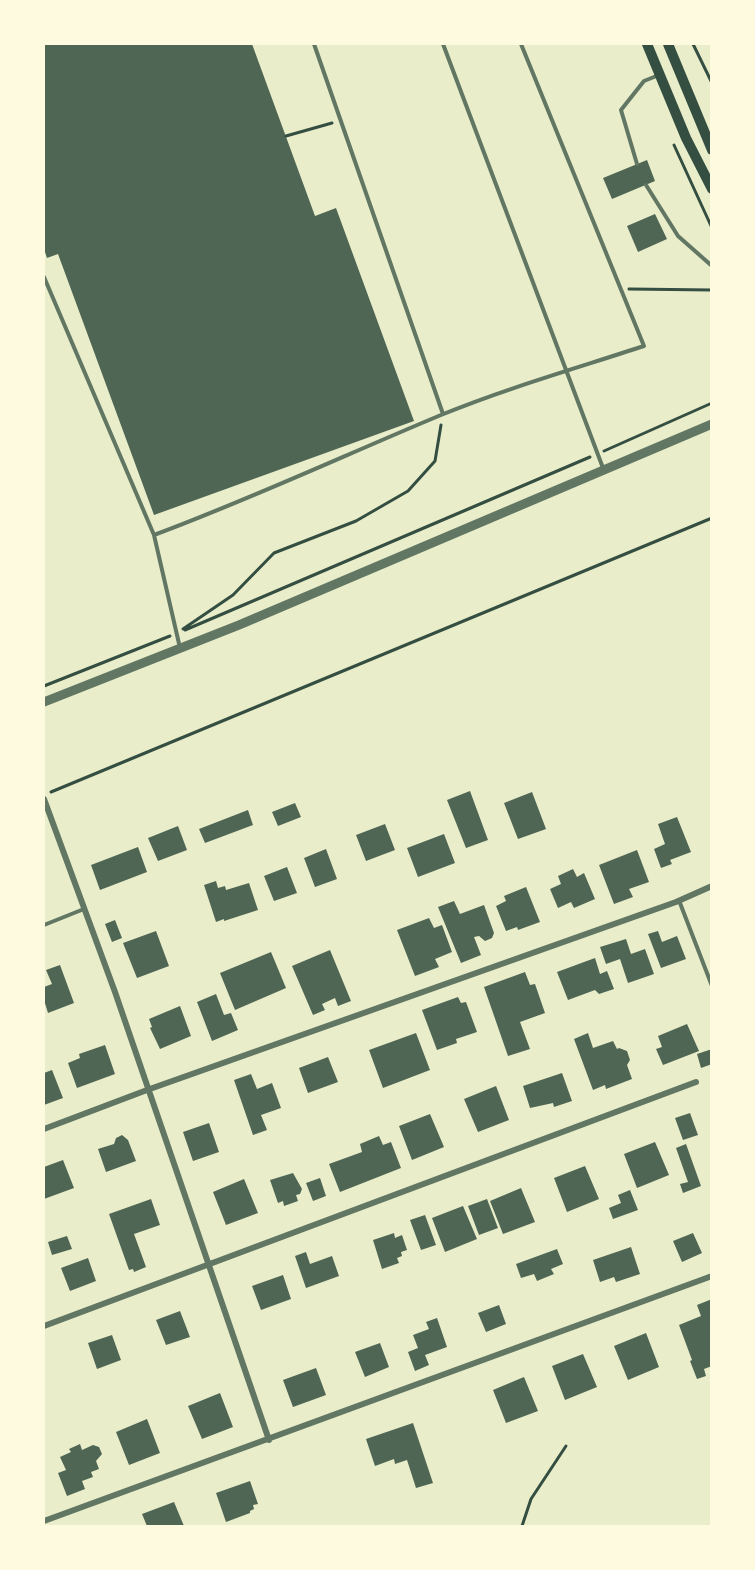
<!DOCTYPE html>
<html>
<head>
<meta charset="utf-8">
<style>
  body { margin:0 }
  #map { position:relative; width:755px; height:1570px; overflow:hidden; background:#e9edc9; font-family:Barlow,sans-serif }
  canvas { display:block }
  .frame { position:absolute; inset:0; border:45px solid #fefae0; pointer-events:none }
</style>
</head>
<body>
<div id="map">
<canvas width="755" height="1570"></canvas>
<div class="frame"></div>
</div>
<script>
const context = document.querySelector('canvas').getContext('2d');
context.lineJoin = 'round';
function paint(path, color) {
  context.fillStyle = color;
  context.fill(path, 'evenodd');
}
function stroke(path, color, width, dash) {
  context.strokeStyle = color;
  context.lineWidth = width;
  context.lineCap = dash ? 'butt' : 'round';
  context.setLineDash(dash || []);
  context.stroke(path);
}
const building = new Path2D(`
  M44 44H252L315 216 336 208 414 421 154 515 58 254 47 258 44 249Z
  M647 160 655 181 612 199 603 178Z
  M655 214 667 239 638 252 627 226Z
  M470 791 488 840 466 848 447 800Z
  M532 792 546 829 518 839 504 803Z
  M295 803 301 817 278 826 272 812Z
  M248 810 253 825 205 843 199 829Z
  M677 817 691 852 670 860 672 864 661 868 654 849 665 844 658 824Z
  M385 824 395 850 366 861 356 835Z
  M178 826 187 850 158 861 148 838Z
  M444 834 455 863 418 877 407 848Z
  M138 847 147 872 100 890 91 865Z
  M326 849 337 879 315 887 304 858Z
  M637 850 649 882 629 889 633 897 614 904 599 865Z
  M287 867 297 893 274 901 264 876Z
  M573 869 577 877 584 873 595 899 574 908 571 902 558 908 550 889 561 884 558 876Z
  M216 881 218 888 225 886 226 890 249 883 258 910 224 921V919L216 922 204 885Z
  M526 887 540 922 518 930 517 927 506 931 496 906 506 901 504 896Z
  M454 901 460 914 484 905 494 933 492 938 485 941 479 936 474 937 481 955 461 963 438 907Z
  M429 918 434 928 442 925 452 952 435 959 439 967 415 976 397 930Z
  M115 920 122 938 112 942 105 924Z
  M156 931 169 966 137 978 123 943Z
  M658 931 662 942 677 936 686 959 661 968 648 934Z
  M626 939 631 954 645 949 654 974 628 983 620 959 606 964 600 947Z
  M330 950 351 1001 338 1006 335 998 322 1004 325 1010 313 1015 292 966Z
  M271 952 286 988 235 1010 220 973Z
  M595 958 600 974 607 971 614 989 599 994 595 990 568 1000 557 972Z
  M60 965 74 1003 48 1013 44 1000V987L52 984 46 970Z
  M525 972 530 985 535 984 545 1013 520 1022 530 1049 508 1056 484 987Z
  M216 994 224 1015 231 1013 238 1030 212 1041 197 1002Z
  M458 997 461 1003 466 1002 477 1032 456 1039 457 1043 437 1050 422 1010Z
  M180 1006 191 1036 160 1049 150 1028 152 1027 149 1019Z
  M687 1024 699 1051 663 1065 656 1049 662 1047 658 1036Z
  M416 1033 430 1070 383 1088 369 1050Z
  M588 1033 593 1048 613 1041 617 1049 619 1048 627 1051 630 1060 627 1065 632 1079 606 1089 605 1085 593 1090 574 1039Z
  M105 1045 115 1074 77 1088 68 1063 80 1058 79 1054Z
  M712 1049V1064L701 1068 697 1054Z
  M328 1057 338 1082 308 1093 299 1068Z
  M52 1070 63 1098 44 1105V1073Z
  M562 1073 572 1101 554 1107 553 1103 530 1108 523 1086Z
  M251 1074 257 1089 272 1083 281 1108 261 1115 267 1130 253 1135 234 1080Z
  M496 1086 509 1120 478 1132 464 1099Z
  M690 1113 698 1135 683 1140 675 1118Z
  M430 1114 444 1147 412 1160 399 1126Z
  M209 1123 219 1152 193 1161 183 1132Z
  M122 1135 128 1140 136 1161 106 1172 98 1149 114 1144 116 1138Z
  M379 1136 383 1145 391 1142 401 1168 340 1192 329 1164 362 1152 360 1144Z
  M655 1142 669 1175 637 1188 624 1154Z
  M686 1144 701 1186 683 1193 680 1184 688 1182 676 1148Z
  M63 1160 74 1188 44 1199V1167Z
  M585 1166 599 1199 567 1212 554 1178Z
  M293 1173 302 1189 300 1194 296 1195 298 1201 284 1206 283 1201 278 1203 270 1180Z
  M320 1178 326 1196 313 1201 306 1183Z
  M244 1179 258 1213 226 1225 213 1192Z
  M521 1188 535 1222 503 1234 490 1201Z
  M630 1190 638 1210 613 1219 609 1208 621 1203 618 1195Z
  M151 1199 160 1225 134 1234 146 1267 134 1272 133 1269 129 1270 109 1214Z
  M487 1199 498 1228 479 1235 468 1206Z
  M463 1206 477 1239 445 1252 432 1218Z
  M425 1215 436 1245 421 1250 410 1220Z
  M394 1233 395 1238 402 1235 407 1250 401 1252 402 1256 397 1258 399 1263 382 1269 373 1240Z
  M693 1233 702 1253 682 1262 673 1241Z
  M67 1236 72 1249 52 1255 48 1242Z
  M631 1247 640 1274 616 1282 614 1277 600 1282 593 1260Z
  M557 1249 563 1264 551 1269 554 1274 537 1281 534 1274 521 1278 516 1264Z
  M306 1252 310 1264 332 1256 339 1276 306 1288 295 1256Z
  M88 1258 96 1281 70 1291 61 1268Z
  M283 1275 291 1299 261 1310 252 1286Z
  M712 1299V1366L704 1369 706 1376 697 1379 690 1361 692 1360 679 1325 701 1316 697 1305Z
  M499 1305 506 1324 486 1332 478 1313Z
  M180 1311 190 1337 166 1345 156 1320Z
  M437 1318 447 1347 425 1355 429 1365 415 1371 408 1352 418 1348 413 1335 429 1329 426 1322Z
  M646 1333 659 1367 628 1380 614 1346Z
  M112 1335 121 1360 97 1369 88 1343Z
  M380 1343 389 1367 365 1377 355 1352Z
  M583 1354 597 1387 565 1400 552 1366Z
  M316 1368 326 1395 293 1407 283 1380Z
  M524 1377 538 1411 506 1423 493 1390Z
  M220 1393 233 1427 202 1439 188 1406Z
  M147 1419 160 1453 129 1465 116 1432Z
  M413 1423 433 1483 416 1488 407 1460 395 1464 394 1459 375 1466 366 1439Z
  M80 1444 82 1450 93 1445 99 1447 102 1454 96 1461 99 1469 91 1472 93 1477 82 1481 85 1489 67 1496 58 1473 66 1470 60 1457 71 1452 69 1449Z
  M250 1481 258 1504 253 1505 254 1509 250 1511V1513L226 1522 216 1493Z
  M174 1502 184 1526H147L142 1514Z`);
const path = new Path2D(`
  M693 44 712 83
  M286 136 332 123
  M674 145 712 228
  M629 289 712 290
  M604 451 712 403
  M183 629 233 595 274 553 356 521 408 491 435 461 441 425
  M185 630 590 457
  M44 686 170 636
  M51 792 712 518
  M522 1526 531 1499 566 1446`);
const service = new Path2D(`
  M314 44 443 414
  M443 44 603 468
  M637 164 621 110 644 81 659 75
  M646 185 678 236 712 266
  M44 277 154 535C251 499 345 455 441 415 507 388 577 368 644 346L521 44
  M154 535 180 648
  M680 903 712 986
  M44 925 84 909`);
const minor = new Path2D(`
  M44 799 115 992 269 1440
  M44 1129 147 1090 676 902 712 886
  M44 1326 696 1082
  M44 1521 712 1276`);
const tertiary = new Path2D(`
  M44 702 239 625 712 424`);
const secondary = new Path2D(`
  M647 44 686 138 712 189
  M668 44 712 150`);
paint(building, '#4f6655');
stroke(path, '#344e41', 3);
stroke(service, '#617663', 4);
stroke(minor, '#617663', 6);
stroke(tertiary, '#617663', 9);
stroke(secondary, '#344e41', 10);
</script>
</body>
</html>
